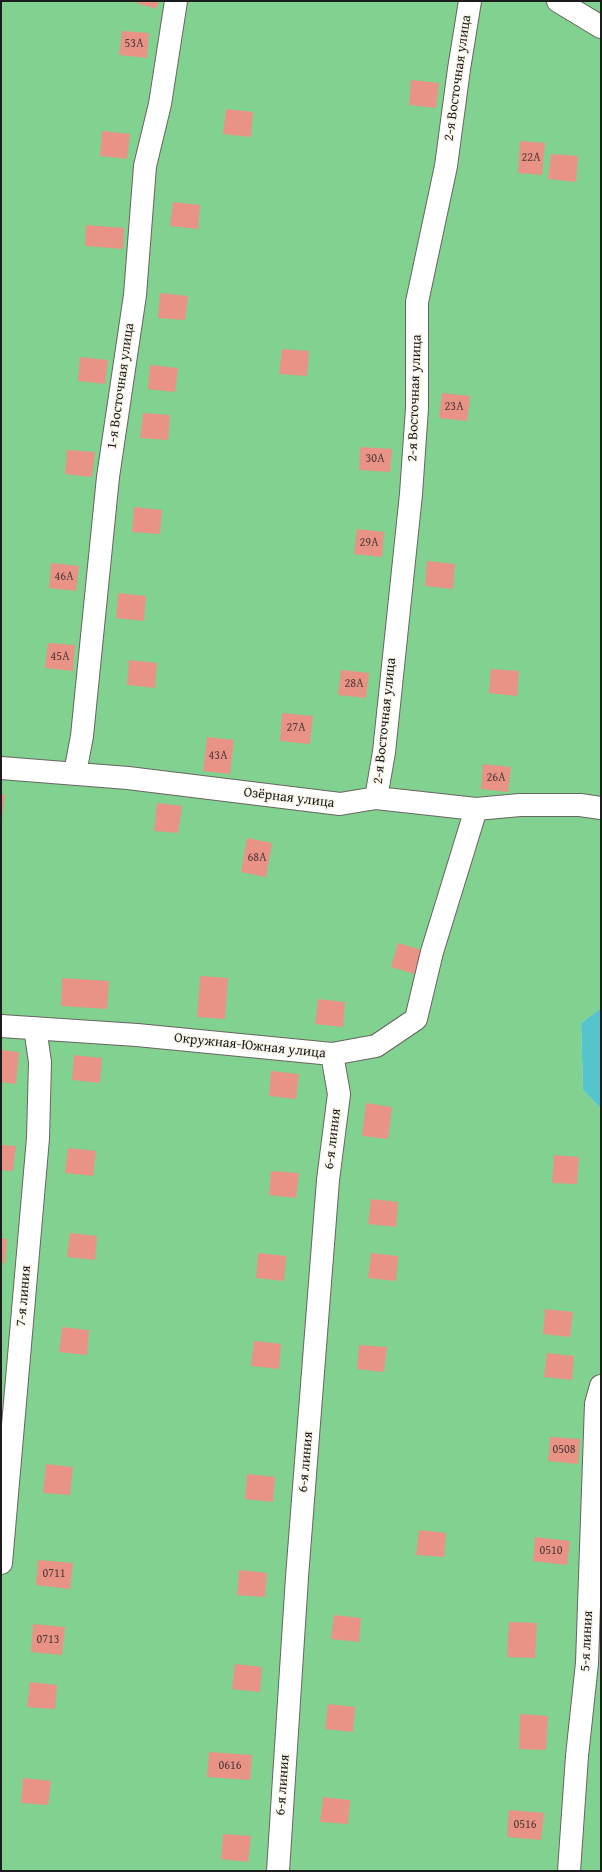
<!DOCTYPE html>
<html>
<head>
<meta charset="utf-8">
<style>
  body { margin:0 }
  #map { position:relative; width:602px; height:1872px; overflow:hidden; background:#f6ecd7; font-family:"Gentium Book Plus",serif }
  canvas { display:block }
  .frame { position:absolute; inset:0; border:2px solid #1c1c1c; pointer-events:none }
</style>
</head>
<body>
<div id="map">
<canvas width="602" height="1872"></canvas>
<div class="frame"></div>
</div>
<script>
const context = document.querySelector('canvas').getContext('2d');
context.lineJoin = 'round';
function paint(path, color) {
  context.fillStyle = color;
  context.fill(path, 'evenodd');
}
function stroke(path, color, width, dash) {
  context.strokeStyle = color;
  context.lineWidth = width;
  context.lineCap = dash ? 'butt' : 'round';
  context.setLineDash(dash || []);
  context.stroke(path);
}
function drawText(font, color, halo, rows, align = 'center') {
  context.font = font + ' "Gentium Book Plus",serif';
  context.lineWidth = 3.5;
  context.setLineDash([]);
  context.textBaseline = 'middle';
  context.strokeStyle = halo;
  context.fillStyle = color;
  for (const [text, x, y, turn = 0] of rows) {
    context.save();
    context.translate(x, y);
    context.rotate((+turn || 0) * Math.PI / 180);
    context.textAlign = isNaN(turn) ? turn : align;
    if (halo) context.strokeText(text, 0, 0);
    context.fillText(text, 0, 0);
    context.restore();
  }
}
const green = new Path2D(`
  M1 1H601V1008L581 1023 583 1090 601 1109V1871H1Z`);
const water = new Path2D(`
  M601 1008V1109L583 1090 581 1023Z`);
const building = new Path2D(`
  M131 1H159L156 9Z
  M122 31 149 33 147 58 119 55Z
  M411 80 439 83 436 108 409 105Z
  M226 109 253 112 251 137 223 134Z
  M102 131 130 134 127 159 100 156Z
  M520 141 545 143 542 175 518 173Z
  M551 154 578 156 576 182 548 179Z
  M173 202 200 205 198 229 170 226Z
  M86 225 124 228 123 249 85 246Z
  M160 293 188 296 185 320 158 318Z
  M282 349 309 351 307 376 279 374Z
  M80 357 108 360 105 384 78 381Z
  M150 365 178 368 175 392 148 389Z
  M442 393 470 396 467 421 439 418Z
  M143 413 170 415 168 440 140 438Z
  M360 447 392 449 390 472 359 470Z
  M67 450 95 452 92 477 65 474Z
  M134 507 162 510 160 534 132 532Z
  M357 529 384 532 382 557 354 554Z
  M427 561 455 564 453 589 425 586Z
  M51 563 79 566 76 591 49 588Z
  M118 593 146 596 144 621 116 618Z
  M48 643 75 645 73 671 45 668Z
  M129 660 157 663 155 688 127 685Z
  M491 669 519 671 517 696 489 693Z
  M341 670 369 673 366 698 338 695Z
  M282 713 313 716 310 744 280 741Z
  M207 737 234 740 230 774 203 771Z
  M483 764 511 767 508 792 481 789Z
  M1 794 5 795 2 819H1Z
  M157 803 182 806 178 833 154 831Z
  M247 838 272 843 266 877 241 872Z
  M398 943 425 951 418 975 391 967Z
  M200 976 228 978 225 1019 197 1017Z
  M62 978 109 981 107 1009 61 1006Z
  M318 999 345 1002 343 1027 315 1024Z
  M1 1050 19 1052 16 1084 1 1082Z
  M74 1055 102 1058 100 1083 72 1080Z
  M271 1071 299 1074 296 1099 269 1096Z
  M366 1103 392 1107 388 1139 362 1136Z
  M1 1145 16 1146 13 1171 1 1170Z
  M68 1148 96 1151 93 1176 65 1173Z
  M554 1155 579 1157 577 1184 552 1183Z
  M271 1171 299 1173 296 1198 269 1195Z
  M371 1199 398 1202 396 1227 368 1224Z
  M70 1233 97 1236 95 1260 67 1257Z
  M1 1238 7 1239 5 1263H1Z
  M258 1253 286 1256 284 1281 256 1278Z
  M371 1253 398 1256 396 1281 368 1278Z
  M545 1309 573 1312 570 1337 543 1334Z
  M62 1327 89 1330 87 1355 59 1352Z
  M254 1341 281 1344 279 1369 251 1366Z
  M359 1345 387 1347 384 1372 357 1369Z
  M547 1353 574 1356 572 1380 544 1377Z
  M550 1437 580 1439 578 1464 548 1461Z
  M46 1464 73 1467 70 1495 43 1493Z
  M247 1474 275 1477 273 1502 245 1499Z
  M419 1530 446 1533 444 1557 416 1555Z
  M535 1537 570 1541 567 1565 533 1561Z
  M38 1560 73 1563 70 1589 36 1585Z
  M239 1570 267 1573 265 1597 237 1595Z
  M334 1615 361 1618 359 1642 331 1639Z
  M509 1622 537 1623 535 1658 507 1657Z
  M33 1624 65 1627 62 1655 31 1652Z
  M235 1664 262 1667 260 1692 232 1689Z
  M30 1682 57 1685 55 1709 27 1707Z
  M328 1704 355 1707 353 1732 325 1729Z
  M520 1714 548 1716 546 1750 519 1749Z
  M209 1752 252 1755 250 1780 207 1777Z
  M23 1778 51 1781 48 1805 21 1803Z
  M323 1797 350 1800 348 1824 320 1822Z
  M509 1810 544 1813 541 1840 507 1837Z
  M223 1834 251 1836 248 1862 221 1859Z`);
const street = new Path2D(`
  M558 1 601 27
  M1 768 128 778 340 804 376 798 476 809 520 805H580L601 808
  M75 773 82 736 108 477 135 295 145 166 160 104 176 1
  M376 798 384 752 411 494 417 408V302L446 166 459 69 470 1
  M1 1026 137 1035 332 1054 376 1046 416 1019 432 952 476 809
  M1 1563 38 1138 40 1062 35 1028
  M278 1871 297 1577 328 1180 339 1094 332 1054
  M569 1871 577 1756 587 1663 596 1404 601 1386`);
const numberNames = [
  ["53А",134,44],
  ["22А",531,158],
  ["23А",454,407],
  ["30А",375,459],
  ["29А",369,543],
  ["46А",64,577],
  ["45А",60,657],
  ["28А",354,684],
  ["27А",296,728],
  ["43А",218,756],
  ["26А",496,778],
  ["68А",257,858],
  ["0508",564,1450],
  ["0510",551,1551],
  ["0711",54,1574],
  ["0713",48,1640],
  ["0616",230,1766],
  ["0516",525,1825]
];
const streetNames = [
  ["2-я Восточная улица",458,78,-82],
  ["1-я Восточная улица",121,386,-82],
  ["2-я Восточная улица",415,398,-88],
  ["2-я Восточная улица",385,721,-84],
  ["Озёрная улица",289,798,7],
  ["Окружная-Южная улица",250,1046,6],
  ["6-я линия",333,1139,-83],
  ["7-я линия",24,1296,-85],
  ["6-я линия",306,1462,-85],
  ["5-я линия",587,1641,-87],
  ["6-я линия",283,1785,-86]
];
paint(green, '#81d191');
paint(water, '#56c4cc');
paint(building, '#e99387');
stroke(street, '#68655d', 24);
stroke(street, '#fff', 22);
drawText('12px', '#4f3a37', null, numberNames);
drawText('14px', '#1c1c1c', '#fbf7ec', streetNames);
</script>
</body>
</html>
